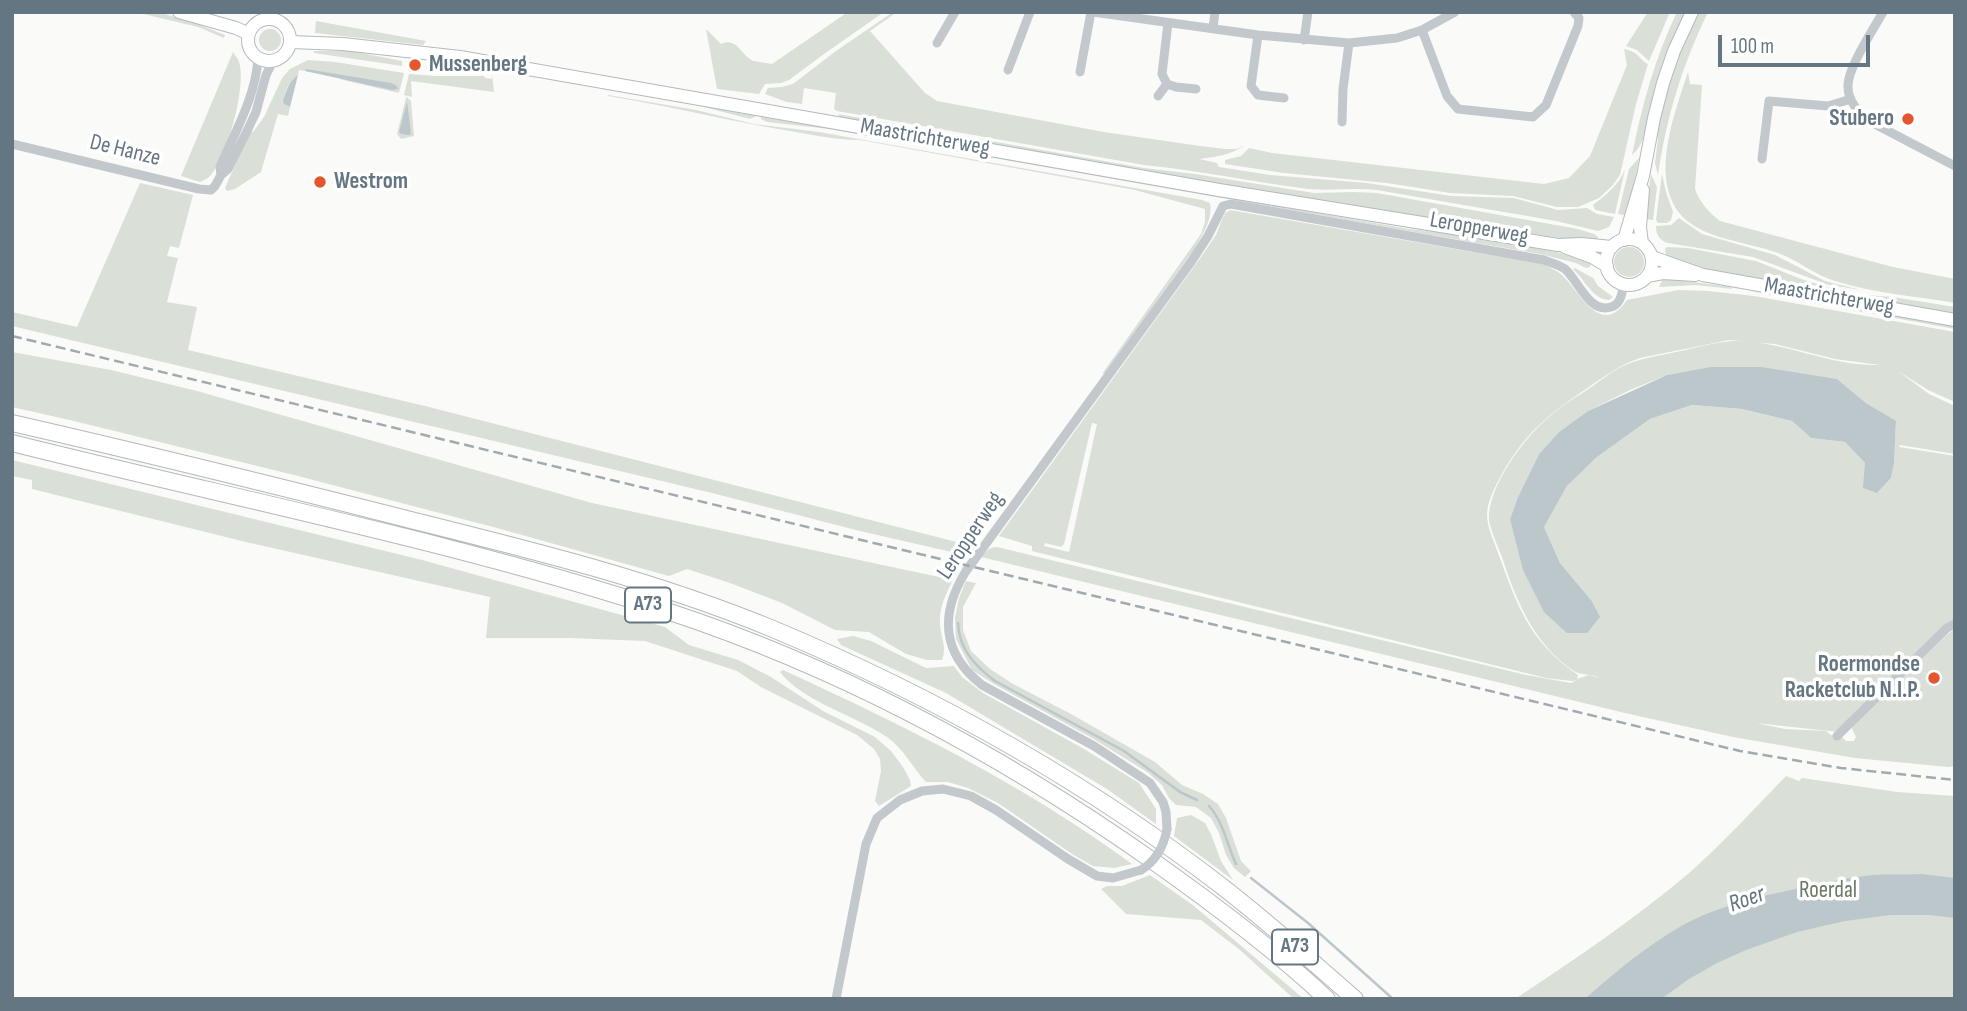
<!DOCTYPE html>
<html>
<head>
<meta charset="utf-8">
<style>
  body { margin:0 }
  #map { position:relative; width:1967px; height:1011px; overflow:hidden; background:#fafaf8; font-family:"Sofia Sans Condensed",sans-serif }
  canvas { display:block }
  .frame { position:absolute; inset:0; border:14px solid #657683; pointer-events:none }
  .scale { position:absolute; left:1718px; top:35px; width:152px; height:32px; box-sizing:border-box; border:4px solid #657683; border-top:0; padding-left:9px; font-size:21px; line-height:24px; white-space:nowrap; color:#657683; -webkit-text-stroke:5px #fff; paint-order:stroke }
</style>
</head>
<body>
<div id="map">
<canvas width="1967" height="1011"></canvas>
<div class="frame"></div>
<div class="scale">100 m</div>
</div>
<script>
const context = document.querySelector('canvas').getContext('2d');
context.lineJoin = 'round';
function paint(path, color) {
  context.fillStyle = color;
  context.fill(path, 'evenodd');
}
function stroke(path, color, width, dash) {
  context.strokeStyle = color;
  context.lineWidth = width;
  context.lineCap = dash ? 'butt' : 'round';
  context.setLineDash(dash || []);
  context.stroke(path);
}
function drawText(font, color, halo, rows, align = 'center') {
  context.font = font + ' "Sofia Sans Condensed",sans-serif';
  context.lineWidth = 7;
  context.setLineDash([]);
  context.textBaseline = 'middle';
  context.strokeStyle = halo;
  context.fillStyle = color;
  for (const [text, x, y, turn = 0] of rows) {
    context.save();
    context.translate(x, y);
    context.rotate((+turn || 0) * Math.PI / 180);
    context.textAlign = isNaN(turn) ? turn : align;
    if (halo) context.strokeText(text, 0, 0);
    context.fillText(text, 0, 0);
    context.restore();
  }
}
const green = new Path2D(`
  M135 12 165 14 195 23 225 35 224 38 198 27Z
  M848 12H884L824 54 789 80 781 83 765 84 759 94 717 89 706 29 721 44C737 36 741 56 754 61 759 62 766 63 772 64Z
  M893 12H897L870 31 925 93 937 101 1104 132 1200 146 1225 149H1236L1243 146C1232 155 1213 157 1199 159L1217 163 1219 167 1270 175 1367 183 1451 196 1514 198 1558 210 1587 208 1597 214 1614 217 1609 227 1598 231 1556 221 1377 190C1352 187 1326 192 1301 188 1248 181 1197 170 1144 165L837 111 834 109 836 93 804 88 802 104 787 102 765 94 768 88 782 87 793 84 836 51Z
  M1648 12H1670L1649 61 1637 50 1626 46Z
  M1677 12H1687C1676 41 1664 71 1653 100 1647 117 1647 143 1632 155 1642 105 1655 58 1677 12Z
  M1699 12H1708C1682 66 1667 115 1658 175L1655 163 1658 138 1656 137C1664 93 1678 52 1699 12Z
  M316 21 426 41 423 45 315 33Z
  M259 40a11 11 0 1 1 22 0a11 11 0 1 1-22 0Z
  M1624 49C1641 53 1637 58 1648 64L1636 104 1620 175 1613 185 1599 198 1578 207H1557L1513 196 1450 193 1387 183 1284 173 1225 164V160L1241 156 1249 148 1272 153 1544 184 1569 178 1590 156 1627 65Z
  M314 51H351L402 61V66L314 53Z
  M233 52C235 56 238 58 239 62 247 86 227 158 210 176 207 179 204 180 200 182L181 176Z
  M308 60 335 62 404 73 399 93 339 79 396 85 394 84 299 70 298 75C289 80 283 94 284 104L290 107 288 116 278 114 261 172 235 189 227 191 225 188 249 133 250 131 253 132 264 117 282 78 290 69Z
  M454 62 477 66 478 69H426L427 65Z
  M1688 72 1690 84 1702 85 1695 189C1699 201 1709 213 1720 221L1893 267 1955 279V303C1916 296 1872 293 1835 281 1814 275 1798 260 1778 253 1743 240 1688 239 1672 201 1655 163 1676 109 1688 72Z
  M409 74 435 76H484L485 78 492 79V74L494 92 411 81 412 97 404 95Z
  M611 89 756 116 750 119 696 105 611 90Z
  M608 95 696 110 754 124 819 132 1202 200 1210 203C1213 219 1203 233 1195 248L1105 373 1102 374 1201 234 1205 222V209L1135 190 860 140C837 140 812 135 790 131 729 121 669 106 608 96Z
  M407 97 411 101 414 136 401 139 397 134 406 98Z
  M838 114 1144 168 1195 174 1314 193 1353 192 1377 193 1578 229 1594 234 1598 237 1596 243 1405 216 849 119 840 117Z
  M761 117 832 128 1409 229 1475 236 1591 259 1590 267 1586 268 1576 263 1540 254 829 129 767 122 761 119Z
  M1639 158 1628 216 1618 214 1629 169Z
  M1625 169 1615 214 1595 210 1593 205C1606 195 1619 185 1625 169Z
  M1651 174 1657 187 1653 220 1645 219Z
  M1662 174 1666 192 1673 212 1671 220 1667 223H1658L1656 220Z
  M140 183 193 195 179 248 170 246 167 256 178 258 167 302 197 307 188 350 425 406 976 547 969 556 860 531 712 493 12 326V312L77 327Z
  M1230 210 1542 264C1549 267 1556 270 1562 275 1580 292 1601 339 1627 300L1678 290 1708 291 1754 296 1955 332V402L1928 390 1898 371 1929 394 1955 406V454L1900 445 1899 447 1955 456V623L1838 732 1756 723 1785 729 1826 731 1831 735 1841 736 1846 741H1854L1856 737 1852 729 1854 724 1948 634 1955 629V766L1948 767 1855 758 1733 737 1625 713 981 557C986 552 990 546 997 547L1526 675 1571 683 1577 680 1572 681 1546 678 1064 559 1032 551V546L999 536 1201 257 1216 235 1223 217 1225 216 1224 214ZM1729 340 1775 344 1835 359 1880 365C1832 367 1787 342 1738 341 1717 341 1696 348 1676 352 1657 356 1636 359 1619 368 1610 373 1601 380 1593 386 1578 396 1562 405 1549 417 1524 438 1487 487 1489 521 1492 533 1497 545 1502 557 1516 600 1534 645 1574 671 1582 676 1591 673 1600 678L1589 675 1577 679 1578 675C1529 642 1517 605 1498 553 1493 538 1484 522 1488 506 1491 494 1497 483 1503 472 1527 431 1550 413 1589 387 1606 375 1620 365 1640 358ZM1710 367 1837 379 1866 403 1896 422 1894 464 1891 478 1877 493 1865 463 1845 442 1811 438 1792 421 1742 409 1692 405 1650 419 1597 457 1567 486 1544 527 1560 563 1591 600 1587 633H1567L1510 519 1518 497 1539 454 1559 432 1588 411 1630 390 1667 375ZM1092 423 1097 424 1069 552 1044 546 1045 543 1061 547 1064 544Z
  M1679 218 1702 234 1775 255 1825 281 1861 290 1829 285 1753 257 1668 243C1660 241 1656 235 1656 226L1671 225Z
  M1667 247 1688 248 1756 261 1801 279 1850 294 1707 269 1667 260 1665 249Z
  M1614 262a15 15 0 1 1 30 0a15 15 0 1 1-30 0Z
  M1575 268 1593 278 1598 286 1613 297 1609 300C1592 299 1585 280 1573 269Z
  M1663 278 1731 287 1732 289 1696 285 1659 287Z
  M1747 291 1771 295 1774 294 1955 326V329Z
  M1865 295 1893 297 1955 307V314L1883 301 1882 299Z
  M12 352 111 370 197 391 592 503 953 580C945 596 939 607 940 625 941 638 947 647 942 660H927L906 654 869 632 835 630 782 603 730 583 687 569 669 576 497 528 298 476 74 421 12 407Z
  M12 460 422 560 665 627 689 645 738 660 771 677 823 711 875 737 891 751 903 767 910 780 911 786 879 806 875 801 881 771 880 759 874 749 857 735 761 687 737 671 645 641 570 638H486L490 597 246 542 32 489V480L12 476Z
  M966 581 976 583 963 607V630L971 651 990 669 1013 684 1071 714 1155 762 1182 785 1203 794 1218 804 1226 818 1241 861 1251 871 1245 877 1234 868 1226 855 1219 833 1211 818 1196 807 1176 805 1169 798 1162 785 1147 772 1092 738 994 684 972 670 956 639 955 618 959 598Z
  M853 636 871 641 926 668 954 666 962 677 983 693 1084 749 1139 783 1156 809V824L1107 789 946 693 841 645 837 639Z
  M783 670C905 726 1023 784 1132 864L1114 868 1093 866 1072 854 998 803 968 788 948 782H926C912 767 904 749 887 737 856 716 802 701 780 672Z
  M1786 776 1799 781 1802 778 1897 792 1955 796V999H1515C1574 960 1633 920 1688 874 1722 844 1754 809 1786 776Z
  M1191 815 1205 823 1211 834 1221 861 1233 880 1174 836 1177 818Z
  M1150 875 1194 906 1304 999H1294L1240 950 1201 920 1126 914 1101 889 1107 886H1122Z`);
const water = new Path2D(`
  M306 69 391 83 396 85 398 89 392 90 305 71Z
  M298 75 290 107 284 104 283 101C286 92 289 80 298 75Z
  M407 102 411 134 409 135 401 134 399 132Z
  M1710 367H1761L1837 379 1866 403 1896 421 1894 464 1891 478 1877 493 1863 488 1865 463 1845 442 1811 438 1792 421 1742 409 1692 405 1650 419 1597 457 1567 486 1544 527 1560 563 1591 600 1600 617 1587 633H1567L1544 612 1523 570 1510 519 1518 497 1539 454 1559 432 1588 411 1667 375Z
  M1921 874 1955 878V918L1930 915H1890L1845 921 1797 932 1746 950 1717 963 1689 979 1661 999H1585C1614 973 1644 948 1678 928 1717 905 1766 895 1810 886 1830 882 1852 877 1873 875 1889 874 1905 875 1921 874Z`);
const stream = new Path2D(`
  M958 623C959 649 975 666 995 681L1124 751 1180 792 1197 800
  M1209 806C1223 821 1227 845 1236 864
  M1251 878 1308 923 1393 999`);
const minor = new Path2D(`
  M1093 12 1258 35 1349 43 1397 38 1422 30 1455 12
  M1883 12C1873 30 1847 69 1848 87 1848 101 1858 111 1867 120L1955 166
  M1168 23 1162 74 1167 84 1176 87 1196 89
  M1213 28 1215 12
  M1422 30 1447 96 1458 109 1533 117 1546 105 1578 26 1579 18 1574 12
  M1258 35 1251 86 1258 95 1284 98
  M1304 40 1308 12
  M937 43 955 12
  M1008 70 1030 12
  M1080 72 1091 12
  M1158 96 1167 84
  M1342 122 1343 89 1349 43
  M12 144 199 189 211 190 215 186 221 175 228 169 247 131 256 112 266 75 273 61
  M1762 159 1769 101 1828 106 1851 99
  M221 175 220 167C235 132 256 96 258 58
  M1837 736 1947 628 1955 624
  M1167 829 1166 812 1163 802 1150 783 1094 746 982 685C941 653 940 613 966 571L1191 262 1208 236 1223 206 1231 204 1544 260C1551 263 1559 265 1565 269 1578 280 1589 314 1611 307 1621 304 1622 293 1624 284
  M836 999 866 844 877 818 900 800 922 791 943 789 971 796 996 810 1068 859 1097 876 1113 878 1141 870`);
const tertiary = new Path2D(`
  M273 19 274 12`);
const secondary = new Path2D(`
  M179 12 236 28 249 34
  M248 40a21 21 0 1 1 42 0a21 21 0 1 1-42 0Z
  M291 42 343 44 460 57 1219 190 1558 245 1581 244 1612 247
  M1606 262a23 23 0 1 1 46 0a23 23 0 1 1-46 0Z
  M1624 240 1643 176 1654 118 1663 83 1674 51 1692 12
  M1642 243 1640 227 1643 190
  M1565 247 1592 257 1607 266
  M1652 257 1703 275 1955 320
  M1647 276 1663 273 1695 275`);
const motorway = new Path2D(`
  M12 423C143 453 273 485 403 518 528 549 654 580 773 629 933 696 1087 782 1224 888 1269 923 1312 961 1355 999
  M12 443C231 498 453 541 667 611 840 668 1002 755 1150 859 1211 902 1273 948 1327 999`);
const rail = new Path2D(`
  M12 336 1740 751 1841 768 1955 780`);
const minorBridge = new Path2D(`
  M1141 870C1156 861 1164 845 1167 829`);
const markers = [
  [415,65,7,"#e4572e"],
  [1908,119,7,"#e4572e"],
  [320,182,7,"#e4572e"],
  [1934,678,7,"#e4572e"]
];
const shields = [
  [648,605,46],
  [1295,947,46]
];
const shieldNames = [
  ["A73",648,605],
  ["A73",1295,947]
];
const poiNames = [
  ["Mussenberg",429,65],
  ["Stubero",1894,119,"right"],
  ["Westrom",334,182],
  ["Roermondse",1920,665,"right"],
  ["Racketclub N.I.P.",1920,691,"right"]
];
const streetNames = [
  ["Maastrichterweg",925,138,10],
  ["De Hanze",125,151,14],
  ["Leropperweg",1479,229,10],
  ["Maastrichterweg",1829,297,10],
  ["Leropperweg",971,536,-56]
];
const parkNames = [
  ["Roerdal",1828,891]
];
const waterNames = [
  ["Roer",1747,900,-20]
];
paint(green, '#dadfd7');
paint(water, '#bbc7cb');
stroke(stream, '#bbc7cb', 2.5);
stroke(secondary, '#b3babf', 14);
stroke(motorway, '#b4b9bd', 18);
stroke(minor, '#c3c8cc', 9);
stroke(tertiary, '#c3c8cc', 10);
stroke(secondary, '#fff', 12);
stroke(motorway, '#fff', 16);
stroke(rail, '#a2aab0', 2.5, [10, 5]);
stroke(minorBridge, '#c3c8cc', 9);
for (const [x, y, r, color] of markers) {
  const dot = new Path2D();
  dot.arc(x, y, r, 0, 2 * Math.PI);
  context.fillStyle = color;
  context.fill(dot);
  stroke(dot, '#fff', 2.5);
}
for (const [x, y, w] of shields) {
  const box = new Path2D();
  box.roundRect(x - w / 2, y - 17.5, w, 35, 5);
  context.fillStyle = '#fff';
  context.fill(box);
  stroke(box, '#657683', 2);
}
drawText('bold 21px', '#657683', null, shieldNames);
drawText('bold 23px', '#657683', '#fff', poiNames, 'left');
drawText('23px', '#657683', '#fff', streetNames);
drawText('23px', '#687a64', '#fff', parkNames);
drawText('italic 24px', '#60757c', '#fff', waterNames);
</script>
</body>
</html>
